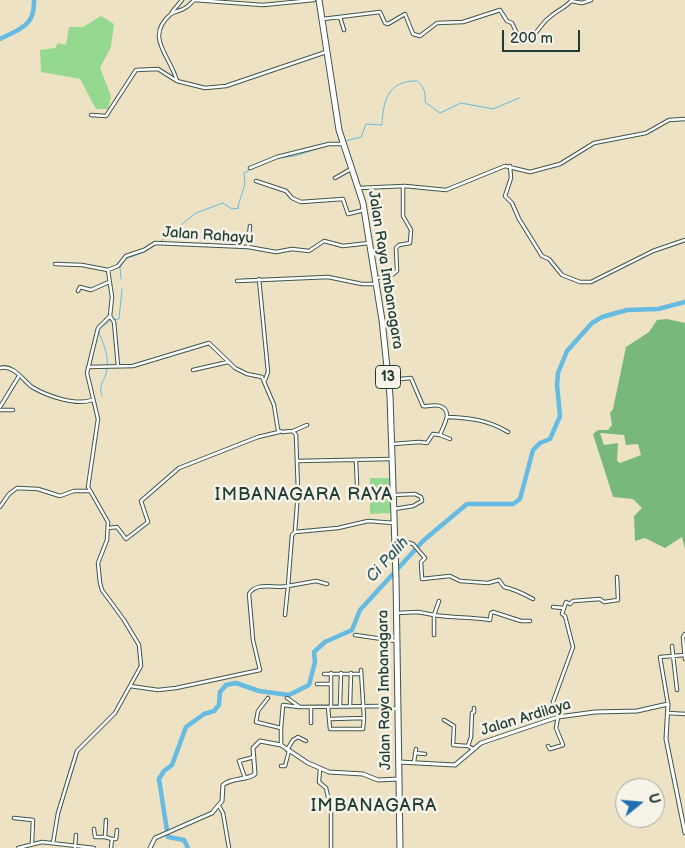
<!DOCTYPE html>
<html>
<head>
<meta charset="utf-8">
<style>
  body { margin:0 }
  #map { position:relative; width:685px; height:848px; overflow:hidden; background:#eee2c4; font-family:"Balsamiq Sans",sans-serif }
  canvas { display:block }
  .north { position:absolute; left:615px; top:778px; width:50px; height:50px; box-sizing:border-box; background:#f7f3e8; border:1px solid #a1aaa0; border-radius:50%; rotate:73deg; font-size:14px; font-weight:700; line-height:20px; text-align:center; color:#1f3d34 }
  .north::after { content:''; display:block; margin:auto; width:18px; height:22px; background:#1f6fb2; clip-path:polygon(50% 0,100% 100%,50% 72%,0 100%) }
  .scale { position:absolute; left:502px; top:30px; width:78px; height:22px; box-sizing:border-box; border:2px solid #1f3d34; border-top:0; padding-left:6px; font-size:15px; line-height:18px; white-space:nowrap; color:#1f3d34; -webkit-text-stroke:4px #f7f3e8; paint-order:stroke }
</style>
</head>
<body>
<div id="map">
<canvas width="685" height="848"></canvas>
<div class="north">U</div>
<div class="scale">200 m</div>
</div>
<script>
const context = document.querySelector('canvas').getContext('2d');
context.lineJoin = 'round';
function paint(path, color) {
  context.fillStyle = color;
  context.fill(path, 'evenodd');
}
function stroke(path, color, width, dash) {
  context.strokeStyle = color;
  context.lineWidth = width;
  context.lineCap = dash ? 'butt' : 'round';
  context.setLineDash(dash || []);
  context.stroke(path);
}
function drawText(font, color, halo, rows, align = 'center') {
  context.font = font + ' "Balsamiq Sans",sans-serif';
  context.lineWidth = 5;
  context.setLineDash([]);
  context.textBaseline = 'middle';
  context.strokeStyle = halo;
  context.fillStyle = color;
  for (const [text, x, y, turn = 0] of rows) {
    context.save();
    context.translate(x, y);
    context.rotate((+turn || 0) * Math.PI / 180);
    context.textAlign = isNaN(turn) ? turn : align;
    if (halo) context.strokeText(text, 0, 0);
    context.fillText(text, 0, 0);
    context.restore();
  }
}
const green = new Path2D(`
  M101 16 114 24 111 47 100 68 111 96 108 109H96L80 79 41 72 40 50 55 48 58 43 66 45 69 27H83Z
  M370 478H390V513L370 514Z`);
const forest = new Path2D(`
  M667 319 685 323V549L682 537 665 548 645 538 635 541 634 516 642 508 633 499 613 497 593 434 598 430H608L612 425 610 413 613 409 626 347 649 332 657 320ZM600 433 624 435 626 445 638 444 641 455 620 463 617 461 618 443 604 445Z`);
const stream = new Path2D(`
  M345 141 361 137 366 124 382 125C383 101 388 80 417 81 424 86 426 94 425 102L440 113 461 103 493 109 519 98
  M277 158 295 156 329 145
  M160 242 196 213 223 203 232 209 239 208 238 206 245 184 244 173 264 163
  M121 279 120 267 125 259 142 253 156 244
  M102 396C97 385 106 380 107 369 109 355 103 343 98 330L111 320 119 319 122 289`);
const river = new Path2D(`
  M0 39C20 29 35 26 34 0
  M188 848 184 840 168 837 159 779 164 771 172 765 186 727 204 714 214 711 219 705 220 692 226 685 236 683 259 691 289 695 309 685 315 662 314 652 325 642 352 630 360 610 424 540 467 504H513L520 499 533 450 540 443 550 439 560 416 557 385 558 373 567 351 592 323 602 317 627 310 658 309 685 302`);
const minor = new Path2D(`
  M314 0 263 5 194 0C191 3 189 6 185 8 181 11 175 11 171 14 144 37 170 55 177 81L205 88 226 86 326 52
  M172 12 182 0
  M340 17 344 30
  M323 19 380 12 385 23 388 24 405 14 413 34 420 36 437 23 463 22 500 10 507 21 512 23 521 42C542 33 537 26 551 16 558 10 565 8 571 1L582 3 591 0
  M91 115 106 116 136 70 158 69 177 81
  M510 166 511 178 505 196 512 203 519 219 542 256 549 259 562 275 580 282H591L653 251 685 240
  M250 168 277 157 329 144H343
  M335 178 351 169
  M256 181 286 191 292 198 301 202 343 199 348 214 364 210
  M359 188 405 186 446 190 505 166 530 172 560 164 594 143 646 133 669 120 685 119
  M248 247 250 226
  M55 264 82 265 108 270
  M377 278 392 275 397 271 396 248 399 245 410 243 411 230 403 216V187
  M259 279 268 372 265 380
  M237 281 328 277 362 284H376
  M78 291 80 287 91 290 109 282
  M110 316 114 322 118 366
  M88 367 133 366 209 343 235 368 247 374 262 377 274 405 278 430 282 432 293 431 296 435 298 491 295 532
  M0 368C13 364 23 380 32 387 47 396 76 406 92 400
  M193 370 228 362
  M389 380 411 378 423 406C428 407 435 404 440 406 454 411 443 426 440 435L450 439
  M0 407 19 376
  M0 410H13
  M448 417C471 418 488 420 508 432
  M293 431 307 425
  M393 444 419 442 427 443 433 434 440 435
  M297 461 391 459
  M356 461 357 484
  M394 495 415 494 421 497 422 501 413 506 394 509
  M0 507 9 494 17 488 38 489 60 496 74 491H89
  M108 528 117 527 126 539 148 522 141 501 179 468 258 437 279 432
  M396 539 413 544 425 558 421 562 422 579 450 576 460 581 488 583 499 580 504 587C514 589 524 594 533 599
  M439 601 434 615C453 618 472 617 490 620L491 613 493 612 521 621H530
  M553 607 563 608
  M397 613 418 612 434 615V635
  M285 615 288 586 316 581 327 584
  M685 634 683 637 685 659
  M355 635 396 641
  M672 646 677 690
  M331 673V707
  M324 674H361
  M317 684H331
  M130 686 158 690 176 688 260 670 253 640 249 594C256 581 276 589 288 586L292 535 295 532 338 528 368 521 394 523
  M268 698 258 711 256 722 281 728V745
  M287 698 300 707 381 706 397 709
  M668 704 660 657 685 655
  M340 706 341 673
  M350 706 351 673
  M311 707V723
  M328 707 330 729H363L364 718 361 670
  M668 713 685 714
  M331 719 364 718
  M444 720 454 726 453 745 468 746 473 749
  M281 728 283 705 299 707
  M468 746 471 737 472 713 474 712V708
  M548 746 550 749 563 745 556 728 558 717 553 702 573 647 565 616 562 614 566 602 570 604 573 601 600 599 604 602 618 600 617 577
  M287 750 293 740 298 737 306 741
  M415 753 425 754
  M414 762 416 749
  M281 766H285L289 751
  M320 769 319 782 326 788 331 810V848
  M245 778 239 761 254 757
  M219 806 223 813 229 848
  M14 818 33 820 32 843
  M106 820 105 837 112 839 111 848
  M94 829 95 837H105
  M112 839H116L117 830
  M53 843 58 813 77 751 115 713 141 666 139 645 124 620 102 590 100 583 98 563 107 540 108 522 88 487 98 419 87 373 98 328 110 316 112 297 108 270 118 266 126 256 144 250 155 243 248 247 276 252 292 249 309 251 324 241 343 246 369 243
  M75 847 76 835
  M18 848 42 842 94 848`);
const tertiary = new Path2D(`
  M399 762 455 765 481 743 558 717 595 712 637 711 668 704 666 739 685 833
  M150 848 155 838 212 813 222 801 223 785C232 777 246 781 255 774L253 748 260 741 281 745 308 763 329 772 363 774 378 780 399 779`);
const trunk = new Path2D(`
  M319 0 339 130 363 203 382 320 390 396 396 578 400 848`);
const shields = [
  [388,377,25]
];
const shieldNames = [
  ["13",388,377]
];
const streetNames = [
  ["Jalan Rahayu",208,236,4],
  ["Jalan Raya Imbanagara",385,270,81],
  ["Jalan Raya Imbanagara",385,690,-91],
  ["Jalan Ardilaya",526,718,-17]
];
const waterNames = [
  ["Ci Palih",388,560,-48]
];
const quarterNames = [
  ["IMBANAGARA RAYA",304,495],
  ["IMBANAGARA",374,806]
];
paint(green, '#95d991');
paint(forest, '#78b97b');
stroke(stream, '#65bbe2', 1);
stroke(river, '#65bbe2', 4.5);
stroke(minor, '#3e564a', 4.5);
stroke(tertiary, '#3e564a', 5);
stroke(trunk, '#3e564a', 7);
stroke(minor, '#fff', 2.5);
stroke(tertiary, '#fff', 3);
stroke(trunk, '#fff', 5);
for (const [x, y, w] of shields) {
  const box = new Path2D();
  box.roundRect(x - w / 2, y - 11.5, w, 23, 4);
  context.fillStyle = '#f7f3e8';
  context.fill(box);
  stroke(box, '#1f3d34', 1);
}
drawText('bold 14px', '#1f3d34', null, shieldNames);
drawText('15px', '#1f3d34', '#f7f3e8', streetNames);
drawText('italic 16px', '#305c60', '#f7f3e8', waterNames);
context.letterSpacing = '1px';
drawText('18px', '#1f3d34', '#f7f3e8', quarterNames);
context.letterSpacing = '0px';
</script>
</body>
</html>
